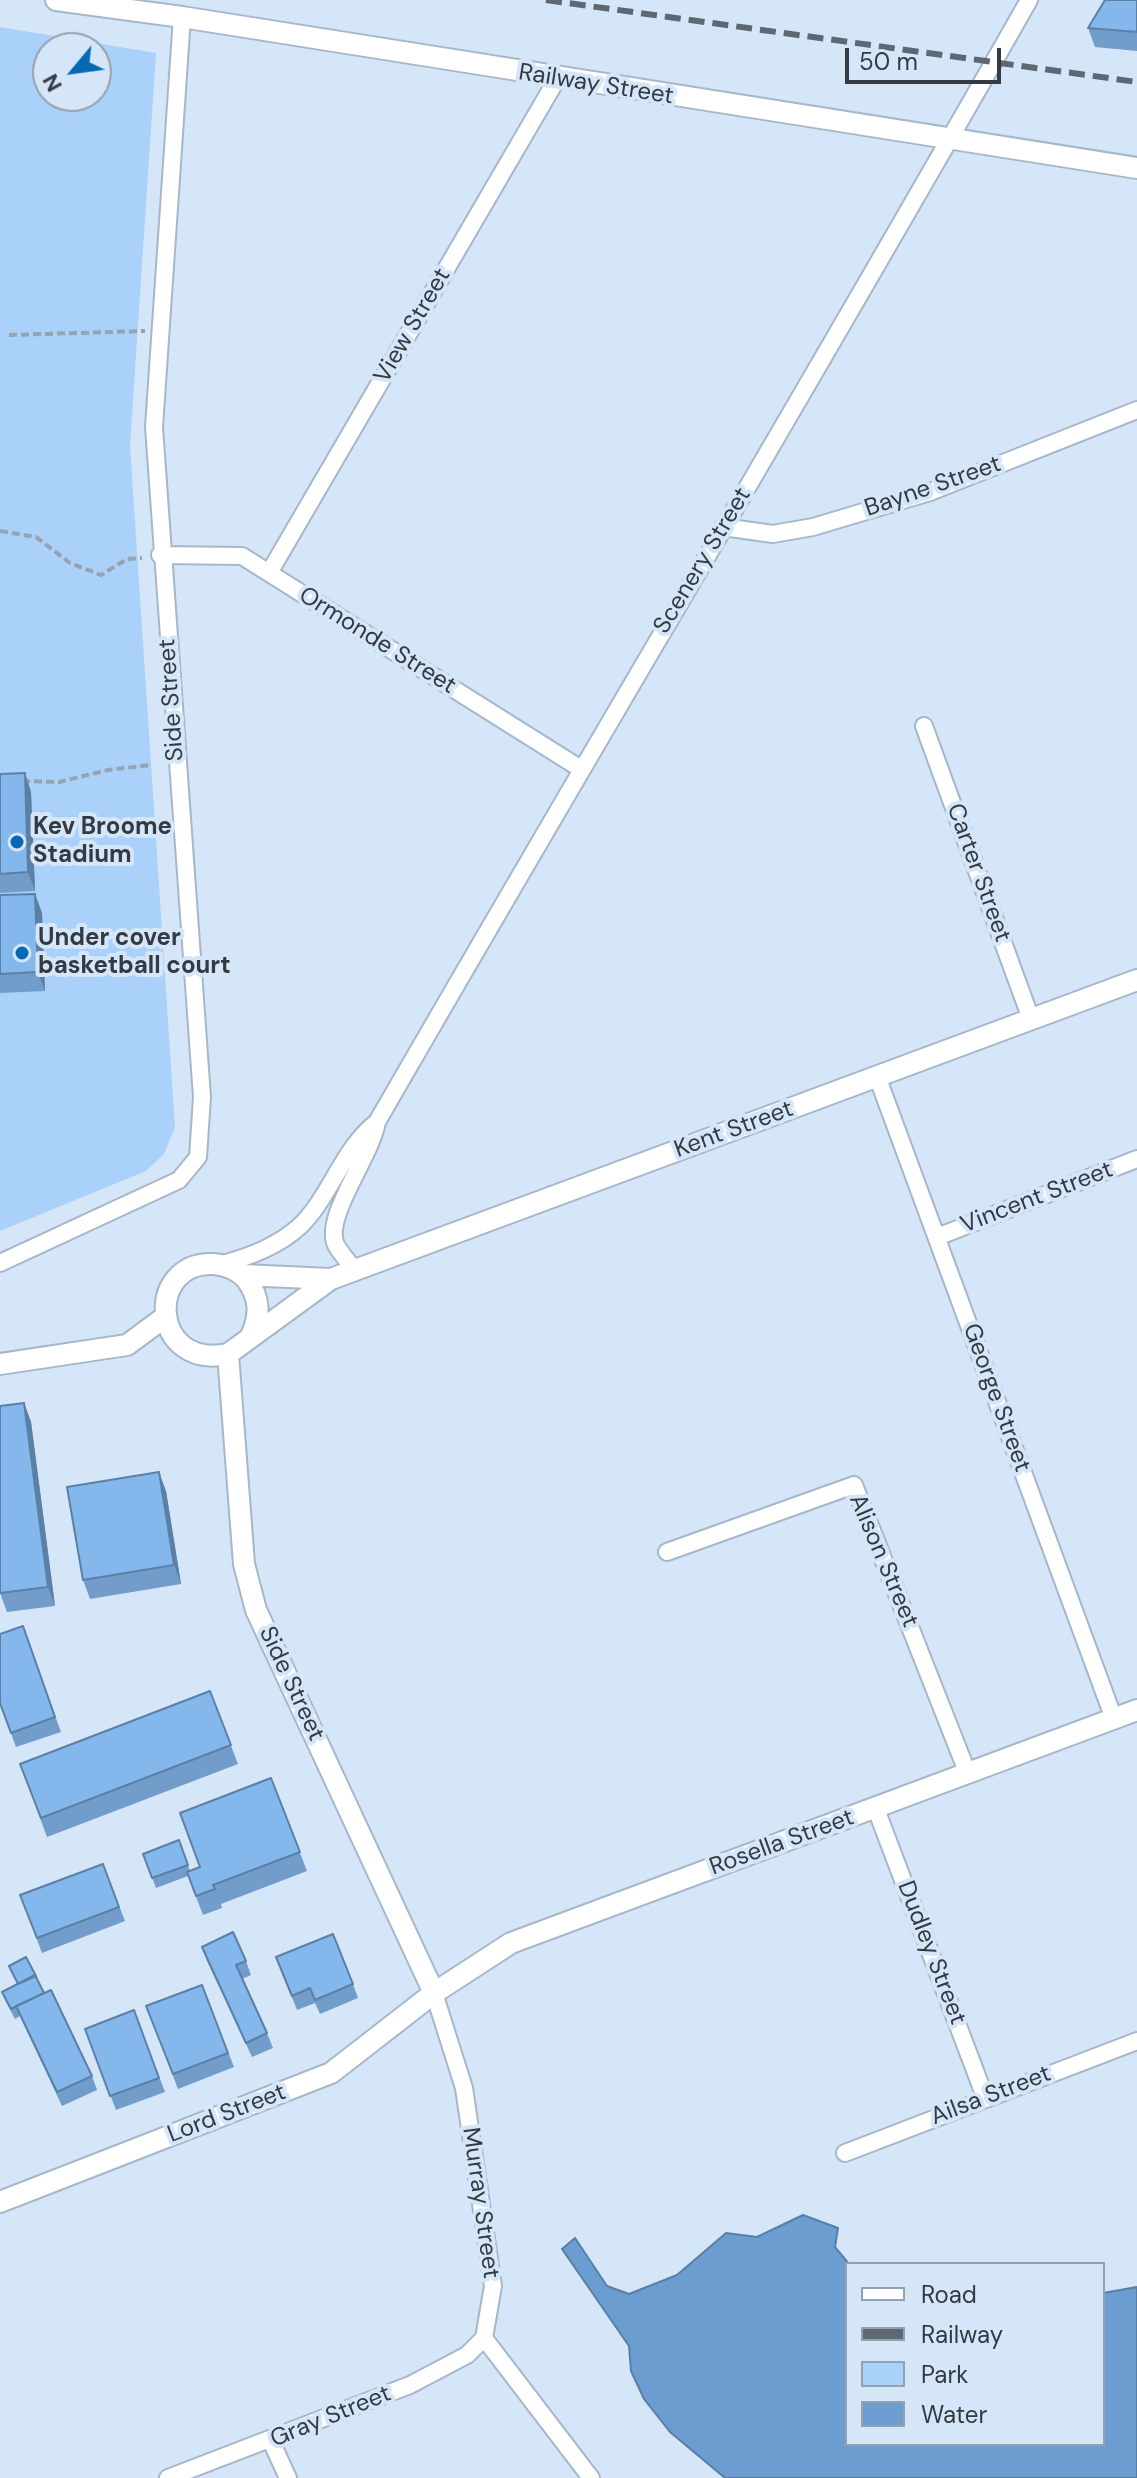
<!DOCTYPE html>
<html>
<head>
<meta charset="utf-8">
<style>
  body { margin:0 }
  #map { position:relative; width:1137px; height:2478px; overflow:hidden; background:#d5e6f9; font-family:"DM Sans",sans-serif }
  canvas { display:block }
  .legend { position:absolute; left:845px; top:2262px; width:260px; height:184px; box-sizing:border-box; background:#d5e6f9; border:2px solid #94a1af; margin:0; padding:10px 14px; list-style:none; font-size:24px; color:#333a41 }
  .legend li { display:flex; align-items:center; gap:16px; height:40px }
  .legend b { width:40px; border:2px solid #94a1af }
  .north { position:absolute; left:32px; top:32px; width:80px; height:80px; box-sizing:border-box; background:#d5e6f9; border:2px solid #94a1af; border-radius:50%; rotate:241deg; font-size:22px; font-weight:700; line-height:32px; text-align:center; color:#333a41 }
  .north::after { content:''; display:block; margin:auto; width:28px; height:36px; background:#0769b5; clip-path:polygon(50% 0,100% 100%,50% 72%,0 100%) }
  .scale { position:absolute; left:845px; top:48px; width:156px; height:36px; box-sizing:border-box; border:4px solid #333a41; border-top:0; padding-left:10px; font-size:24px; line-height:28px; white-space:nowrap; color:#333a41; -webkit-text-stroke:6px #d5e6f9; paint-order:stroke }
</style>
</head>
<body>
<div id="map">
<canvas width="1137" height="2478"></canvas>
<ul class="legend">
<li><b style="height:10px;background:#fff"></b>Road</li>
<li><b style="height:10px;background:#5e6872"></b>Railway</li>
<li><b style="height:22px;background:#aad1fa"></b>Park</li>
<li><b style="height:22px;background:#6b9dd1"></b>Water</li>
</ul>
<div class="north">N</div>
<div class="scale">50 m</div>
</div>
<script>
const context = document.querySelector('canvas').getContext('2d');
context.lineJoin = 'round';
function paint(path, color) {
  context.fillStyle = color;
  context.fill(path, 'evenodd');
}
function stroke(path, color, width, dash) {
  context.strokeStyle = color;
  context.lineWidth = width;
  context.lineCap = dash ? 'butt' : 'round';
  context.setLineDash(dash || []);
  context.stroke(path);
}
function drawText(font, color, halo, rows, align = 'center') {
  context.font = font + ' "DM Sans",sans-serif';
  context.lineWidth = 8;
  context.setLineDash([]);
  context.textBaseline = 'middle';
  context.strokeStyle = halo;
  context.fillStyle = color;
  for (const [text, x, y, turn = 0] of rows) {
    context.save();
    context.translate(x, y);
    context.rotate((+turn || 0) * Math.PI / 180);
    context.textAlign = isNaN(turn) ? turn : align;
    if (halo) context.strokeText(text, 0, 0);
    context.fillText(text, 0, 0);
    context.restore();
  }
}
const green = new Path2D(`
  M0 27 156 53 130 446 175 1127 164 1154 146 1171 0 1231ZM48 48H96V96H48Z`);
const water = new Path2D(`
  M803 2215 838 2228 835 2247 849 2264 847 2444H1103V2293L1137 2287V2478H725L670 2432 644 2399 631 2371 629 2346 562 2249 575 2238 607 2286 629 2294 677 2275 726 2233 757 2237Z`);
const path = new Path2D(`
  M9 335 145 331
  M0 531 36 537 70 563 101 575 127 559 142 558
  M22 781 59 782 108 770 151 765`);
const minor = new Path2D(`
  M723 527 773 534 813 527 930 492 1137 410
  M160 555 242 556 581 769
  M269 573 557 79
  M924 726 1031 1019
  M877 1076 1114 1719
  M937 1237 1137 1159
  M0 1263 179 1180 198 1157 202 1097 154 427 182 17
  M223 1264C251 1256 278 1246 300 1226 331 1196 342 1149 377 1122
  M355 1271C349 1262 341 1254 336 1245 323 1217 371 1157 377 1122 593 747 816 376 1029 0
  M667 1552 854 1485 968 1774
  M876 1809 985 2097
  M434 1993 464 2088 493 2286 484 2338 591 2478
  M845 2153 1137 2041
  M271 2441 288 2478
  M168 2478 410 2385 467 2355 484 2338`);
const tertiary = new Path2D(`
  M56 0 182 17 1137 168
  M243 1275 331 1279
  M251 1336C260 1316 261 1298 246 1279 239 1270 225 1265 214 1264 146 1260 149 1370 228 1354L331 1279 1137 980
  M228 1354 244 1564 256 1610 434 1993
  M0 1364 127 1345 165 1317
  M0 2202 331 2073 434 1993 511 1943 1137 1710`);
const rail = new Path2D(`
  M546 0 1137 82`);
const wall = new Path2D(`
  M1137 0V51L1095 47 1088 28Z
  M25 773 31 792 35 891 0 893V774Z
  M35 894 42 913 45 991 0 993V895Z
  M24 1403 31 1422 55 1606 7 1612 0 1593Z
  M166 1491 181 1584 90 1599 83 1580Z
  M23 1626 61 1732 16 1747 0 1703Z
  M210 1691 238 1764 47 1837 20 1764Z
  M271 1778 307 1871 221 1904 222 1908 203 1915 188 1876 156 1888 143 1854 179 1840 190 1871 200 1867Z
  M103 1864 125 1921 42 1953 20 1895Z
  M202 1947 246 1961 251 1975 242 1979 267 2033 273 2048 252 2057 207 1961Z
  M276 1957 353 1984 358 1998 320 2014 315 2003 297 2010Z
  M9 1966 44 1993 92 2076 97 2090 62 2106 20 2016 15 2019 6 2002 2 1992 17 1984Z
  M202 1985 234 2067 178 2089 146 2006Z
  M134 2010 165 2092 116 2110 85 2029Z`);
const shadedWall = new Path2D(`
  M25 773 31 792 35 891 28 872Z
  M35 894 42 913 45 991 38 972Z
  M24 1403 31 1422 55 1606 48 1587Z
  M159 1472 166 1491 181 1584 174 1565Z`);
const building = new Path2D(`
  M1105 0H1137V32L1088 28Z
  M25 773 28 872 0 874V774Z
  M35 894 38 972 0 974V895Z
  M24 1403 48 1587 0 1593V1406Z
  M159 1472 174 1565 83 1580 67 1487Z
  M23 1626 55 1717 11 1733 0 1703V1634Z
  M210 1691 231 1745 41 1818 20 1764Z
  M271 1778 300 1852 213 1885 215 1889 196 1896 187 1872 200 1867 180 1813Z
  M179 1840 188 1865 152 1878 143 1854Z
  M103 1864 119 1907 37 1938 20 1895Z
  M233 1932 246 1961 236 1965 267 2033 246 2043 202 1947Z
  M333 1934 353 1984 315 2000 310 1988 292 1996 276 1957Z
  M26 1957 36 1976 18 1984 9 1966Z
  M35 1975 44 1993 11 2009 2 1992Z
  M202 1985 228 2053 173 2074 146 2006Z
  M51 1990 92 2076 57 2092 16 2006Z
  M134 2010 159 2078 110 2096 85 2029Z`);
const markers = [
  [17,842,8,"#0769b5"],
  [22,953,8,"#0769b5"]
];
const streetNames = [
  ["Railway Street",596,85,9],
  ["View Street",413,326,-60],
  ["Bayne Street",933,487,-19],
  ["Scenery Street",703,561,-59],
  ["Ormonde Street",377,641,32],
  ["Side Street",172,700,-94],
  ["Carter Street",978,873,70],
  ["Kent Street",734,1130,-20],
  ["Vincent Street",1037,1198,-21],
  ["George Street",996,1398,70],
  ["Alison Street",883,1561,67],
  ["Side Street",291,1684,65],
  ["Rosella Street",782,1843,-20],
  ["Dudley Street",931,1953,69],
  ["Ailsa Street",991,2096,-21],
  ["Lord Street",227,2114,-21],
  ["Murray Street",480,2203,82],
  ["Gray Street",331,2417,-22]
];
const poiNames = [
  ["Kev Broome",33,828],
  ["Stadium",33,856],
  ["Under cover",38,939],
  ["basketball court",38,967]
];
paint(green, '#aad1fa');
paint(water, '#6b9dd1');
stroke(water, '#5a7fa6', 2);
stroke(minor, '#a6b7c9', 20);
stroke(tertiary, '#a6b7c9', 24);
stroke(path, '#96a3b1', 4, [8, 4]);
stroke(minor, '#fff', 16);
stroke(tertiary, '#fff', 20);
stroke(rail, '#5e6872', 6, [16, 8]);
paint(wall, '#729dcb');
paint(shadedWall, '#5c80a5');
paint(building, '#84b7ec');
stroke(building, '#5c80a5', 2);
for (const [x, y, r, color] of markers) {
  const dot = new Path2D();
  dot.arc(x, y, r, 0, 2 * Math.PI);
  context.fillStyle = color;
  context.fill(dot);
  stroke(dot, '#d5e6f9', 3);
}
drawText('24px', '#333a41', '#d5e6f9', streetNames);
drawText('bold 24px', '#333a41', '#d5e6f9', poiNames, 'left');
</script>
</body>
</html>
